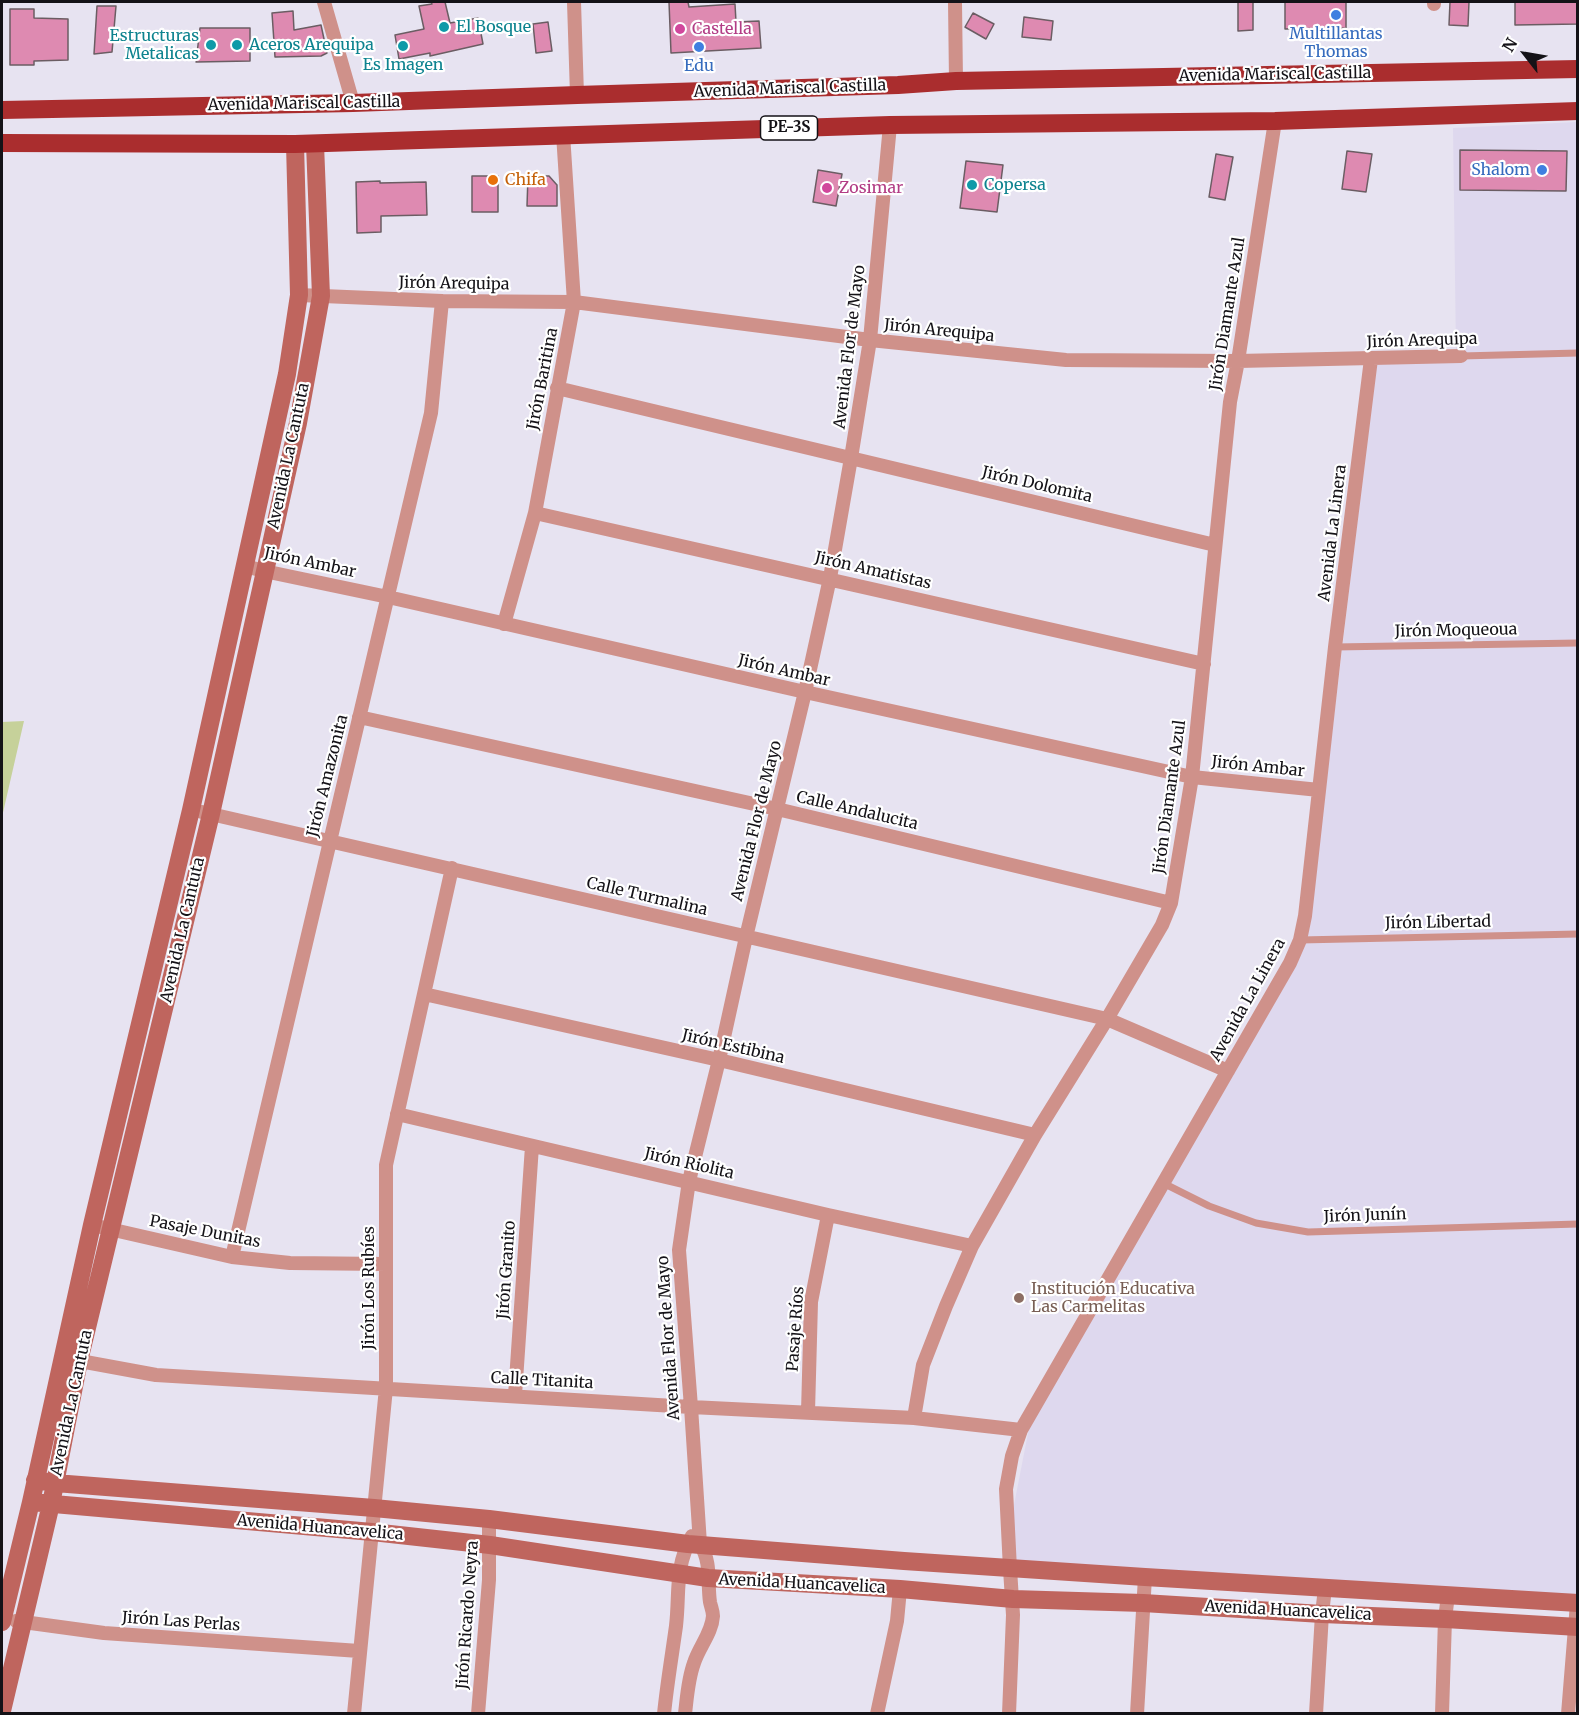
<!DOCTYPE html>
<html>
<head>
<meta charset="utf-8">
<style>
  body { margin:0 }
  #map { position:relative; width:1579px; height:1715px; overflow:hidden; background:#e7e3f1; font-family:Merriweather,serif }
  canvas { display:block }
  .frame { position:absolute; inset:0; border:3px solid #141217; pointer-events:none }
  .north { position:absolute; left:1495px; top:24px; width:60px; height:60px; -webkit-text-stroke:4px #fff; paint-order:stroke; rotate:301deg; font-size:16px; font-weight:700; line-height:24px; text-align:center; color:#141217 }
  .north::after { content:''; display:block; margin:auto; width:21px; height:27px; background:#141217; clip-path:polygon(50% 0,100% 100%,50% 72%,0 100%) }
</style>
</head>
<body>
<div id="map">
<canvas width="1579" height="1715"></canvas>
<div class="frame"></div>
<div class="north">N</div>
</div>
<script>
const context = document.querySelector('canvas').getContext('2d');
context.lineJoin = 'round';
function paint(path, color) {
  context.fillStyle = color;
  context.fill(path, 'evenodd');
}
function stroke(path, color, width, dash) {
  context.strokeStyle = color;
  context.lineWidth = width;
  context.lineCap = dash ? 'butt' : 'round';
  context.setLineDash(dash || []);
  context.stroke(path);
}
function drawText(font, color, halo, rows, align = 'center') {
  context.font = font + ' Merriweather,serif';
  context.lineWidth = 4.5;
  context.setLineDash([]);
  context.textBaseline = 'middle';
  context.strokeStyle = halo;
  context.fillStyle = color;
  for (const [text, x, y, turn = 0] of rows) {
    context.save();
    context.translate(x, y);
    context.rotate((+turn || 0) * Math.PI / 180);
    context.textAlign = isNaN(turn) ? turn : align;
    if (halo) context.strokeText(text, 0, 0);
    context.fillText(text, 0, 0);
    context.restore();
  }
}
const industrial = new Path2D(`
  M1577 122V1599L1013 1563 1014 1505 1029 1428 1297 964 1309 927 1376 364 1456 351 1453 128Z`);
const green = new Path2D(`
  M24 721 2 817V722Z`);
const building = new Path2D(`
  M431 2H445L450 23 478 18 483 44 430 56V53L399 59 395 35 424 29 419 6 432 4Z
  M669 2H688L689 7 735 4 736 22 759 21 761 48 671 53Z
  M1238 2H1253V30L1238 31Z
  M1285 2H1346V28L1285 29Z
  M1450 2H1469L1468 26 1449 25Z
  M1515 2H1578V24L1515 25Z
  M97 6H116L112 52 94 54Z
  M10 9H34V18L68 19V60L34 61V65H10Z
  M293 11 294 30 321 25 327 53 321 56 275 57 272 13Z
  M973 13 994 24 986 39 965 27Z
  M1024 17 1053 21 1051 40 1022 37Z
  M548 22 552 51 536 53 533 24Z
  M200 28H250V61L196 62Z
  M1460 150 1567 151 1566 191 1460 190Z
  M1347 151 1372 154 1366 192 1342 189Z
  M1216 154 1233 157 1225 200 1209 197Z
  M966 161 1003 165 997 212 960 208Z
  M818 170 842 174 836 206 813 202Z
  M472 176H498V212H472Z
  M528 176H549L557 185V206H527Z
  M380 181V183L426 182 427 215 381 216V232L357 233 356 182Z`);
const service = new Path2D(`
  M1461 356 1578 353
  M1335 647 1578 643
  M1300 940 1578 934
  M1163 1183 1209 1206 1256 1223 1308 1232 1578 1224`);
const minor = new Path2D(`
  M324 2 353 103
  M574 2 577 95
  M955 2 956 81
  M1434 4V2
  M299 295 442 301 574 302 870 340 1066 360 1238 361 1461 356
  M557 388 1215 545
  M535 513 1204 664
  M245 566 264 571 388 597 805 692 1192 777 1319 790
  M504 624 535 513 574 302 563 134
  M359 717 777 809 1171 903
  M202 812 1107 1019 1228 1071
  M424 994 719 1060 1035 1135
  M397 1114 828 1215 972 1246
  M92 1225 232 1257 290 1263 386 1264
  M232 1257 431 413 442 301
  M69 1359 156 1375 691 1407 914 1418 1021 1430
  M515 1395 532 1146
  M808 1412 811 1302 828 1215
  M914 1418 923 1365 946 1306 972 1246 1035 1135 1107 1019 1162 925 1171 903 1192 777 1230 402 1238 361 1275 121
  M16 1621 104 1633 359 1651
  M354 1714 386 1388V1165L452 868
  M478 1714 489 1580V1519
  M664 1714C667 1684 672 1655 676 1626 680 1592 674 1568 692 1536
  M685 1714C687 1697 688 1679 694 1663 699 1647 712 1633 713 1616 713 1611 711 1607 710 1602 707 1582 712 1563 700 1544L691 1407 679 1250 689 1181 719 1060 746 937 805 692 830 578 851 458 870 340 890 125
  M877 1714 897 1621 900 1589
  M1009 1714 1013 1615 1010 1569 1006 1489 1012 1456 1021 1430 1290 963 1300 940 1305 916 1335 647 1371 359
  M1137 1714 1145 1577
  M1316 1714 1322 1614 1325 1588
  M1442 1714 1445 1619 1448 1595
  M1568 1714 1577 1603`);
const secondary = new Path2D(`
  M35 1480 55 1483 374 1508 489 1519 688 1544 904 1561 1145 1577 1578 1603
  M31 1502 372 1532 490 1545 708 1578 900 1589 1013 1599 1143 1603 1322 1614 1445 1619 1578 1627
  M2 1622 31 1502 92 1225 191 810 287 374 299 295 295 144
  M2 1711 51 1504 79 1361 211 814 298 423 321 296 315 144`);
const trunk = new Path2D(`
  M2 110 353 103 577 95 898 85 956 81 1578 69
  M2 143 295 144 890 125 1275 121 1578 111`);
const markers = [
  [1336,15,6,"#3f7fe0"],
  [444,27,6,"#0f9aa8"],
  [680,29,6,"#d1479c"],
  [211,45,6,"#0f9aa8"],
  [237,45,6,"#0f9aa8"],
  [403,46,6,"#0f9aa8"],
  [699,47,6,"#3f7fe0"],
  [1542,170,6,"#3f7fe0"],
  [493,180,6,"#e8710a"],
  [972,185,6,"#0f9aa8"],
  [827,188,6,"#d1479c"],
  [1019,1298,6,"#8d6e63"]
];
const shields = [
  [789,128,57]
];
const shieldNames = [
  ["PE-3S",789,128]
];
const cultureNames = [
  ["El Bosque",456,27],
  ["Estructuras",199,36,"right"],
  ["Metalicas",199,54,"right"],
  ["Aceros Arequipa",249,45],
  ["Es Imagen",403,65,"center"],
  ["Copersa",984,185]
];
const hotelNames = [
  ["Castella",692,29],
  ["Zosimar",839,188]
];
const shopNames = [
  ["Multillantas",1336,34],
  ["Thomas",1336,52],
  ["Edu",699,66],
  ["Shalom",1530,170,"right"]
];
const streetNames = [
  ["Avenida Mariscal Castilla",1275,75,-1],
  ["Avenida Mariscal Castilla",790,89,-2],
  ["Avenida Mariscal Castilla",304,104,-1],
  ["Jirón Arequipa",454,284,1],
  ["Jirón Diamante Azul",1228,314,-81],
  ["Jirón Arequipa",939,331,6],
  ["Jirón Arequipa",1422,341,-2],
  ["Avenida Flor de Mayo",850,347,-83],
  ["Jirón Baritina",543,379,-79],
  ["Avenida La Cantuta",289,456,-78],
  ["Jirón Dolomita",1037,485,13],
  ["Avenida La Linera",1333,533,-83],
  ["Jirón Ambar",310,563,12],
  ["Jirón Amatistas",873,571,13],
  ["Jirón Moqueoua",1456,631,-1],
  ["Jirón Ambar",784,671,13],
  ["Jirón Ambar",1258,767,6],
  ["Jirón Amazonita",328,776,-76],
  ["Jirón Diamante Azul",1170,797,-82],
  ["Calle Andalucita",857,811,13],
  ["Avenida Flor de Mayo",757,821,-76],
  ["Calle Turmalina",647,897,13],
  ["Jirón Libertad",1438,923,-1],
  ["Avenida La Cantuta",183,930,-77],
  ["Avenida La Linera",1248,1000,-61],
  ["Jirón Estibina",733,1047,13],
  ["Jirón Riolita",689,1164,13],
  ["Jirón Junín",1365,1216,-2],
  ["Pasaje Dunitas",205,1232,11],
  ["Jirón Granito",507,1270,-86],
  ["Jirón Los Rubíes",369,1288,-90],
  ["Pasaje Ríos",796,1329,-86],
  ["Avenida Flor de Mayo",669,1338,-94],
  ["Calle Titanita",542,1381,3],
  ["Avenida La Cantuta",72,1403,-78],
  ["Avenida Huancavelica",320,1528,5],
  ["Avenida Huancavelica",802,1584,3],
  ["Avenida Huancavelica",1288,1611,3],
  ["Jirón Ricardo Neyra",468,1615,-86],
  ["Jirón Las Perlas",181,1622,4]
];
const foodNames = [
  ["Chifa",505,180]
];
const educationNames = [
  ["Institución Educativa",1031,1289],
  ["Las Carmelitas",1031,1307]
];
paint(industrial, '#ded8ee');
paint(green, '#c6d19a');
paint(building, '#de8ab1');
stroke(building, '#6b5d63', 1.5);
stroke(service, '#cf918a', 7);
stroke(minor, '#cf918a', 14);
stroke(secondary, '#bf655e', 18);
stroke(trunk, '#aa2d2e', 18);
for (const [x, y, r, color] of markers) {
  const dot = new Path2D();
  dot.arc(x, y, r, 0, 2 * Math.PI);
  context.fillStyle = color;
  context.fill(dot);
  stroke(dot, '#fff', 2);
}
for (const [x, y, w] of shields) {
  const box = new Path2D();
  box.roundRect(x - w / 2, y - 12, w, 24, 4.5);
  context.fillStyle = '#fff';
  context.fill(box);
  stroke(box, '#141217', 1.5);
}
drawText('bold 15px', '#141217', null, shieldNames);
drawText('16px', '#0d838f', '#fff', cultureNames, 'left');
drawText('16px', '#b23c85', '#fff', hotelNames, 'left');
drawText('16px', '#366cbe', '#fff', shopNames);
drawText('16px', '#141217', '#fff', streetNames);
drawText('16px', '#c56008', '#fff', foodNames, 'left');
drawText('16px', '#785e54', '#fff', educationNames, 'left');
</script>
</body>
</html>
